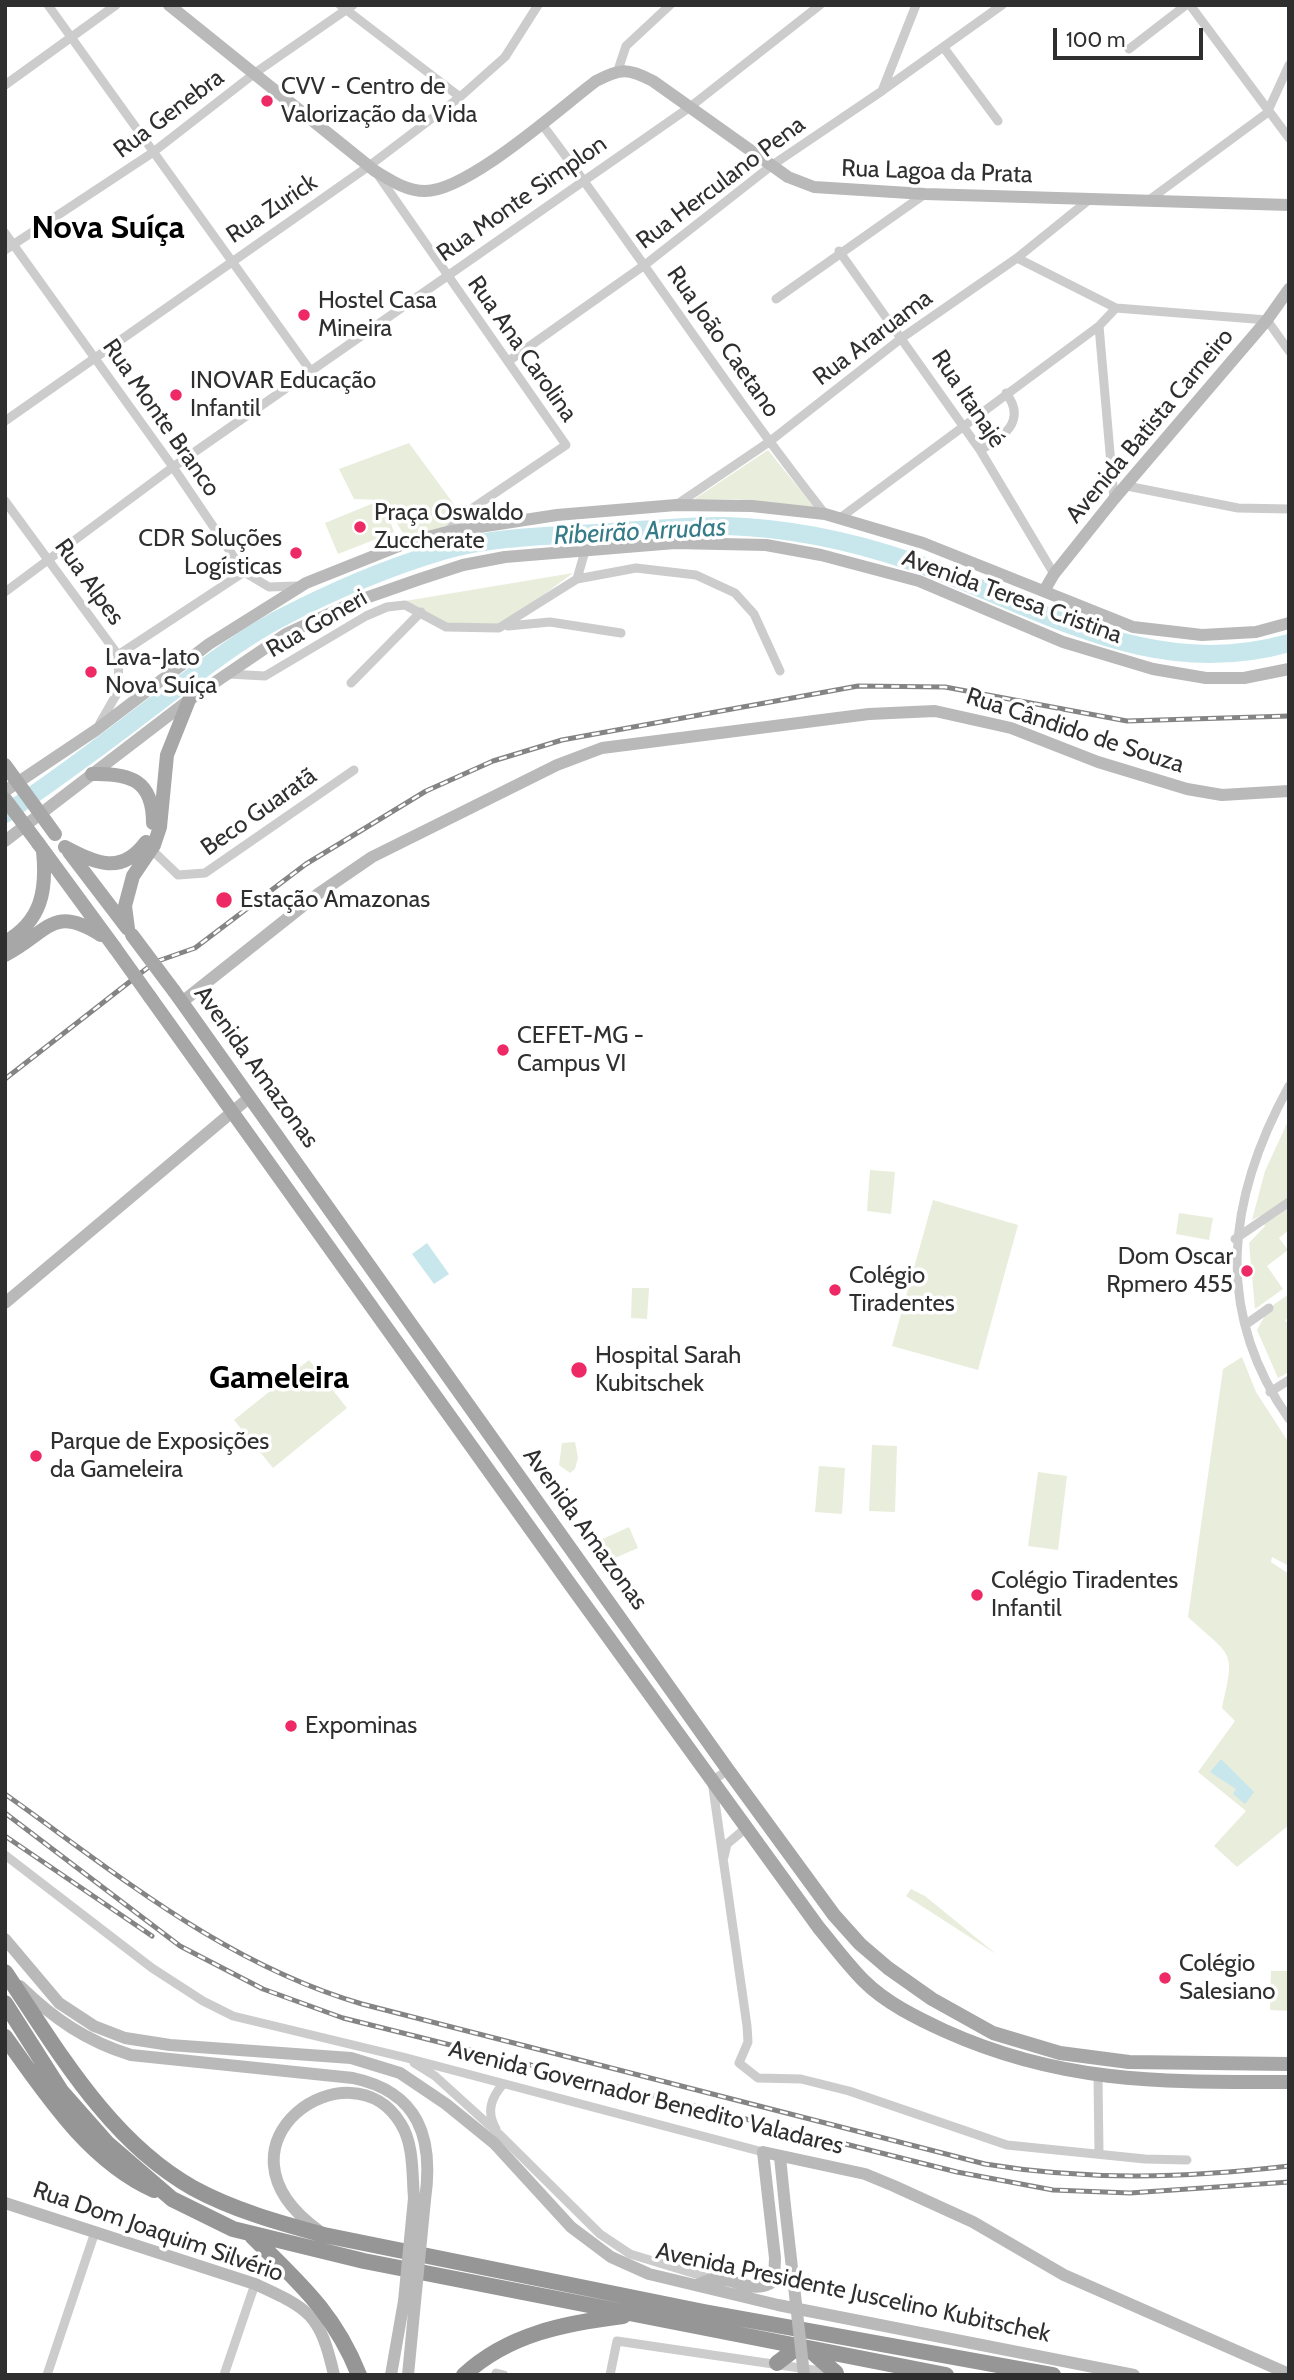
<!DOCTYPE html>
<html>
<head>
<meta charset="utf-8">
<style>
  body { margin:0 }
  #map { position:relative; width:1294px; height:2380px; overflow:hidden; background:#fff; font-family:Cabin,sans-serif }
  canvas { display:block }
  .frame { position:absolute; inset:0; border:7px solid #2f2f2f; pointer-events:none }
  .scale { position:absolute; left:1053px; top:28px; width:150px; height:32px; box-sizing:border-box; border:4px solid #2f2f2f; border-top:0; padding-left:9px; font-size:21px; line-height:24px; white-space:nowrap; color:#2f2f2f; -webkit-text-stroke:5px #fff; paint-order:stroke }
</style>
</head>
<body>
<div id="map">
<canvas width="1294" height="2380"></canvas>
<div class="frame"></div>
<div class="scale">100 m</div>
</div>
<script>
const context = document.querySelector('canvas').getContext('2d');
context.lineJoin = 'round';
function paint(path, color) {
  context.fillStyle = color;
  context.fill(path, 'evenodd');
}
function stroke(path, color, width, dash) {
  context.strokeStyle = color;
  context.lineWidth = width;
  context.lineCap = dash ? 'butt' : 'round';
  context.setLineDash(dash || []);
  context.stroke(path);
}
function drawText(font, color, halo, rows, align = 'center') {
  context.font = font + ' Cabin,sans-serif';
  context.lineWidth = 7;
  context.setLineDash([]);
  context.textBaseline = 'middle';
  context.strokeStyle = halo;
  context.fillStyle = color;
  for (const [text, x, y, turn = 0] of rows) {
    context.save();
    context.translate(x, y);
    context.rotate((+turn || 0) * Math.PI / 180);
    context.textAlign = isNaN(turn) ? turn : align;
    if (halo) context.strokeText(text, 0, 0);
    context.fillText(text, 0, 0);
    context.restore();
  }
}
const green = new Path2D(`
  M409 443 461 514 447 529 405 536 382 500 394 532 338 554 325 523 381 500 354 499 339 469Z
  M768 450 814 507 737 499 693 500Z
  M573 573 499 628 446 627 405 601Z
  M1289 1119V1230L1279 1238 1288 1250 1267 1266 1283 1289 1255 1309 1249 1243 1265 1226 1260 1216 1252 1220 1265 1171Z
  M870 1170 895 1172 891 1214 867 1211Z
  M933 1200 1018 1225 978 1370 892 1346Z
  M1179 1213 1213 1218 1209 1240 1176 1234Z
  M632 1288H649L647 1319 631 1318Z
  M1289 1294V1318L1285 1320 1289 1325V1372L1278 1378 1257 1330 1269 1308Z
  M1242 1357 1256 1392 1289 1443V1566L1272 1557 1271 1562 1289 1574V1825L1237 1867 1214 1846 1246 1811 1198 1772 1235 1721 1222 1708C1236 1648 1232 1658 1188 1617L1223 1369Z
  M309 1360 347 1408 273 1468 234 1420Z
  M575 1442 578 1458 575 1469 570 1473 559 1465 562 1443Z
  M872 1445 897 1446 895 1512 869 1511Z
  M819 1466 845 1468 842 1514 815 1512Z
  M1038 1472 1067 1476 1058 1550 1028 1546Z
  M629 1527 638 1548 601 1564 592 1544Z
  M911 1889 925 1896 996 1954 906 1896Z
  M1271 1971H1289V2011L1270 2010Z`);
const water = new Path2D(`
  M427 1243 449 1274 434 1284 412 1254Z
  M1221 1759 1254 1792 1245 1804 1233 1794 1236 1789 1210 1772Z`);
const river = new Path2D(`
  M5 814C63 775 118 733 173 691 207 666 240 640 277 620 330 592 386 568 443 551 492 537 544 536 595 533 638 531 683 525 727 526 790 528 851 541 910 561 1038 605 1148 683 1289 643`);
const street = new Path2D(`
  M48 5 310 370
  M340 5 460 97
  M1190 5 1289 138
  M944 48 998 121
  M1129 49 1186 5
  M618 70 626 46 670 5
  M5 85 116 5
  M883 90 1002 5
  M541 123C638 251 725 387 825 514
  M378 175 566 445 464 514 447 532
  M1149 200 1267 113 1289 65
  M5 233 173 467 244 572 269 587 296 586
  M5 250 152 153 255 73 353 5
  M839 251 980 450 1054 574
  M1017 258 1116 308 1267 320 1289 351
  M776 299 925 194
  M1099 326 1114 499
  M510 360 646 264 771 166 882 91 916 5
  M5 421 369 166 460 97 505 57 538 5
  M980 450C1004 438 1027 420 1006 393
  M1127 486 1238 508 1289 509
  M5 501 118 655 119 690 100 723
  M676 505 769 442 903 337 1017 258 1090 199
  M840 518 1099 326 1116 308
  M577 579 585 551
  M5 592 173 467 690 107 820 5
  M508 626 550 622 621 633
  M118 655 244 572
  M228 674 265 676 366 616 387 607 405 605 446 627 499 628 577 579 636 568 696 575 735 593 754 614 780 671
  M351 683 421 612
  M151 849 178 875 205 873 354 770
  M1289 1086C1228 1197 1212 1309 1289 1419
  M1235 1239 1289 1202
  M1245 1325 1269 1308
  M1270 1392 1289 1380
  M728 1770 712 1781 747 2026 748 2042 739 2063 758 2078 801 2079 849 2091 1007 2145 1145 2159 1187 2160
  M5 1855 152 1968 203 2001 233 2016 403 2057 763 2152
  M724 1857 727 1844 746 1828
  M414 2063 435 2076 499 2134 600 2234 630 2254 712 2279
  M1098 2077 1099 2153
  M496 2129C486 2112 491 2098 503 2084
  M496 2373 504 2375
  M47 2375 95 2232
  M224 2375 255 2284
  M610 2375 617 2341 834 2373`);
const secondary = new Path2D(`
  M169 5 375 171C390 180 406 191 425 191 468 191 560 108 596 81 621 68 628 68 653 81L788 177 814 187 925 194 1289 205
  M1044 591 1054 574 1114 499 1267 320 1289 289
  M5 791 96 730 209 644 306 583 409 542 447 532 557 515 676 505 752 506 825 514 923 543 1133 627 1202 635 1256 632 1289 623
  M5 841 189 700 286 634 357 601 420 579 463 565 505 557 675 543 766 545 821 555 919 581 1063 642 1153 669 1206 678H1244L1289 669
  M182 1002 318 894 372 857 557 765 602 748 869 714 935 711 1011 728 1098 762 1187 789 1222 795 1289 791
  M5 1303 250 1097
  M5 1939 59 2003 94 2026 125 2038 170 2045 351 2058 400 2073 446 2104 494 2143 571 2227 611 2257 649 2274 778 2305 1134 2375
  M20 1986C54 2019 86 2041 131 2055L353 2078C419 2092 434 2138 425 2200
  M780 2157 785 2206
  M5 2203 255 2284C310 2309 320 2314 334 2375
  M318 2230C199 2143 352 2040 401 2124 414 2145 412 2174 414 2198
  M697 2285C702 2283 709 2279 714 2279 735 2277 754 2296 774 2281L775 2258 763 2152 865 2174 894 2186 973 2222 1064 2275 1289 2374
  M391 2375 404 2301
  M408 2375 415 2302`);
const primary = new Path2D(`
  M92 774C130 773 153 780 153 823
  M38 843 115 948
  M65 847C96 863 121 876 146 842
  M69 852 127 928
  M128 929 125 906 133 876 154 845 160 827 167 755 189 700
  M5 942C42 921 47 890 43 851
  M5 955C49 932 52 904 101 935
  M174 991 728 1770 834 1915 860 1944 888 1968 932 1999 993 2033 1060 2053 1129 2062 1289 2064
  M150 997C372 1309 594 1619 819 1928 834 1946 848 1965 864 1981 886 2003 917 2018 945 2031 1063 2084 1163 2082 1289 2082`);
const highway = new Path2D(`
  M5 1972C57 2049 109 2141 193 2188 233 2210 280 2223 324 2235L704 2312 1053 2375
  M5 2003 61 2091 107 2143 172 2199 233 2229 364 2261 946 2375
  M5 2037C46 2094 88 2160 154 2190
  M252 2236C298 2282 334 2312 359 2375
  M811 2351 836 2373
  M777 2363 798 2347
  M464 2375C508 2334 566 2323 623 2316`);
const rail = new Path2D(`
  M5 1079 155 962 195 948 306 864 362 830 426 791 493 761 562 740 858 686 945 687 1127 721 1289 716
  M5 1794C120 1876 225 1964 362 2004L985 2164C1088 2181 1186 2178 1289 2166
  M5 1813 180 1946 263 1989 343 2018 957 2172 1053 2190 1130 2193 1289 2182
  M5 1836 152 1936`);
const secondaryBridge = new Path2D(`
  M785 2206 804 2375
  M404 2301 414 2198
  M415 2302 425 2200`);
const primaryBridge = new Path2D(`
  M5 765 55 834
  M5 799 38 843
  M132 935 174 991
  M115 948 150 997`);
const markers = [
  [267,101,7,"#ed2a66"],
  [304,315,7,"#ed2a66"],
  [176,395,7,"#ed2a66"],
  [360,527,7,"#ed2a66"],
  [296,553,7,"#ed2a66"],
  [91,672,7,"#ed2a66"],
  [224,900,9,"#ed2a66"],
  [503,1050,7,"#ed2a66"],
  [1247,1271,7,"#ed2a66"],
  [835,1290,7,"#ed2a66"],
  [579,1370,9,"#ed2a66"],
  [36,1456,7,"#ed2a66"],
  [977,1595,7,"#ed2a66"],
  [291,1726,7,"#ed2a66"],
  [1165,1978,7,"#ed2a66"]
];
const poiNames = [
  ["CVV - Centro de",281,87],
  ["Valorização da Vida",281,115],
  ["Hostel Casa",318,301],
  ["Mineira",318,329],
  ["INOVAR Educação",190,381],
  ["Infantil",190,409],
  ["Praça Oswaldo",374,513],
  ["Zuccherate",374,541],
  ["CDR Soluções",282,539,"right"],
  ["Logísticas",282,567,"right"],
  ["Lava-Jato",105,658],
  ["Nova Suíça",105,686],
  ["Estação Amazonas",240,900],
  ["CEFET-MG -",517,1036],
  ["Campus VI",517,1064],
  ["Dom Oscar",1233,1257,"right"],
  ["Rpmero 455",1233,1285,"right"],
  ["Colégio",849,1276],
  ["Tiradentes",849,1304],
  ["Hospital Sarah",595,1356],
  ["Kubitschek",595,1384],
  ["Parque de Exposições",50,1442],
  ["da Gameleira",50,1470],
  ["Colégio Tiradentes",991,1581],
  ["Infantil",991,1609],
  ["Expominas",305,1726],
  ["Colégio",1179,1964],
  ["Salesiano",1179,1992]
];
const streetNames = [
  ["Rua Genebra",169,114,-37],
  ["Rua Lagoa da Prata",937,172,2],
  ["Rua Herculano Pena",721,183,-37],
  ["Rua Monte Simplon",522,199,-35],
  ["Rua Zurick",272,209,-34],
  ["Rua Araruama",873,338,-37],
  ["Rua João Caetano",723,342,55],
  ["Rua Ana Carolina",522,349,55],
  ["Rua Itanajé",968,399,56],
  ["Rua Monte Branco",161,418,55],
  ["Avenida Batista Carneiro",1150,426,-50],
  ["Rua Alpes",89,582,54],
  ["Avenida Teresa Cristina",1012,597,20],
  ["Rua Goneri",317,624,-30],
  ["Rua Cândido de Souza",1075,731,18],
  ["Beco Guaratã",259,812,-35],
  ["Avenida Amazonas",256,1067,54],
  ["Avenida Amazonas",585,1529,54],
  ["Avenida Governador Benedito Valadares",646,2098,14],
  ["Rua Dom Joaquim Silvério",158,2232,19],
  ["Avenida Presidente Juscelino Kubitschek",853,2293,12]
];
const waterNames = [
  ["Ribeirão Arrudas",640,532,-3]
];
const districtNames = [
  ["Nova Suíça",108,229],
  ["Gameleira",279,1379]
];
paint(green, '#e9eddc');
paint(water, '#c8e7ed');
stroke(river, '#c8e7ed', 18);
stroke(street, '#ccc', 9);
stroke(secondary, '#b9b9b9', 12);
stroke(primary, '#a7a7a7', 14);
stroke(highway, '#969696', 16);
stroke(rail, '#848484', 5);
stroke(rail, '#fff', 2.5, [8]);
stroke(secondaryBridge, '#b9b9b9', 12);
stroke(primaryBridge, '#a7a7a7', 14);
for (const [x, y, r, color] of markers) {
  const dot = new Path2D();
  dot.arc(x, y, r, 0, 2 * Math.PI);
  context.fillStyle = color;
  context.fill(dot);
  stroke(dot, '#fff', 2.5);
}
drawText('24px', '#2f2f2f', '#fff', poiNames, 'left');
drawText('24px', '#2f2f2f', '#fff', streetNames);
drawText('italic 26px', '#357b88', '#fff', waterNames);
drawText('bold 32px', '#000', '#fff', districtNames);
</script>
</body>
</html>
